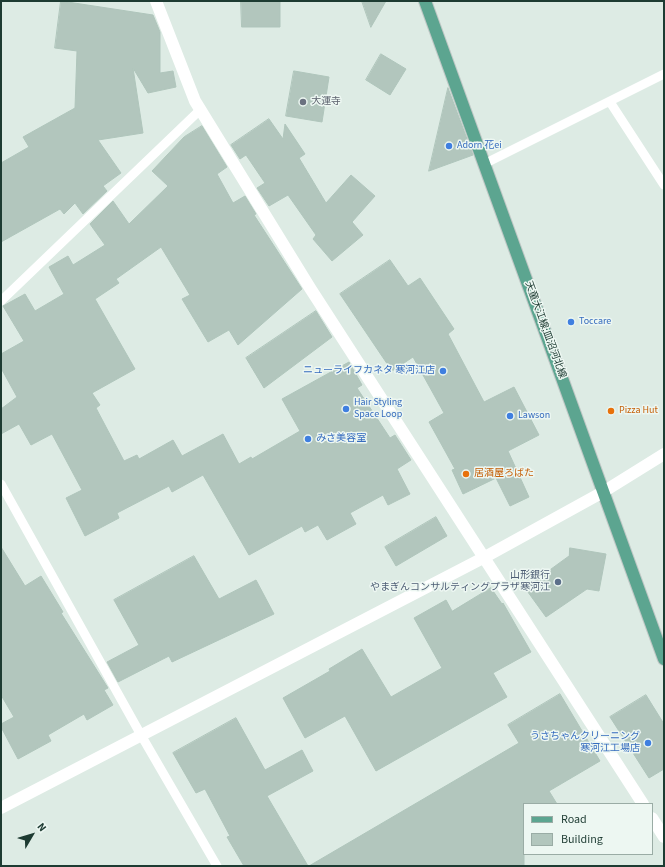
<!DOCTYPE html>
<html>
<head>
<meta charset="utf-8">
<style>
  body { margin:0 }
  #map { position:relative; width:665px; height:867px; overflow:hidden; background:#ddebe4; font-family:"Source Sans 3",sans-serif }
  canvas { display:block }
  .frame { position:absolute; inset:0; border:2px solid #1d3b32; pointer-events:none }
  .legend { position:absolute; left:523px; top:803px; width:130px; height:52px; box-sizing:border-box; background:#edf7f2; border:1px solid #9aaca5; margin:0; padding:5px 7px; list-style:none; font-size:12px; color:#1d3b32 }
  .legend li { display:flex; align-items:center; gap:8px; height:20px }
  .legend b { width:20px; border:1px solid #9aaca5 }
  .north { position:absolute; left:12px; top:815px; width:40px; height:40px; -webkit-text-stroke:3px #edf7f2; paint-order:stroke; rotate:52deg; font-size:11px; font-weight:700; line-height:16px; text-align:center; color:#1d3b32 }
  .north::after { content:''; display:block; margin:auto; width:14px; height:18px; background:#1d3b32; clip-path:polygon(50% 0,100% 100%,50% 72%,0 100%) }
</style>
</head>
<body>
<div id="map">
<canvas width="665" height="867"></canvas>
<div class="frame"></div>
<ul class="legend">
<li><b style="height:5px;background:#5ca590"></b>Road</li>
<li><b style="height:11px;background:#b2c6bd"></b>Building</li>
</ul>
<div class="north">N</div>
</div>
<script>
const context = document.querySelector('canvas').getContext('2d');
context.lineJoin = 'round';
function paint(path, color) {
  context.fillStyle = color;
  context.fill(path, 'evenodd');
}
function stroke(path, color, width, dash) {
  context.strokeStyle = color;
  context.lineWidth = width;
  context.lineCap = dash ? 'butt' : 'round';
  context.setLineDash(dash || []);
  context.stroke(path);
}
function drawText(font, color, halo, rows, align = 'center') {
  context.font = font + ' "Source Sans 3","Noto Sans JP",sans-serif';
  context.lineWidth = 3;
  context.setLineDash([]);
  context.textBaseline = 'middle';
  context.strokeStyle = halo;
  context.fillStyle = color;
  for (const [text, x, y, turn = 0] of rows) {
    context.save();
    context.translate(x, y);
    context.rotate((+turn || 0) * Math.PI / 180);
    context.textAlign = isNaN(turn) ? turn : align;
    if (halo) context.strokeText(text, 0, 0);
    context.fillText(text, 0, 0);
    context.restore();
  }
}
const building = new Path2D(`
  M61 1 153 15 160 32V73L173 71 176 87 148 93 133 68 143 133 98 140 121 173 103 186 107 191 83 214 75 203 64 214 60 209 1 242V163L29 147 23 137 75 108 77 51 55 48Z
  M241 1H280V27H242Z
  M362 1H386L371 27Z
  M381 54 406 69 390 95 366 80Z
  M294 71 329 77 322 122 286 116Z
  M448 88 473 155 429 171Z
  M269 119 283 139 285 124 305 154 299 158 326 203 351 175 375 196 352 222 363 235 332 261 313 239 316 235 288 195 269 206 257 188 265 183 246 155 240 159 231 145Z
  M202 126 227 167 217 174 233 203 245 196 256 214 254 215 302 289 238 345 229 330 208 342 182 299 190 295 161 247 116 279 119 283 95 299 135 369 92 393 100 405 96 408 124 461 137 455 139 459 173 440 182 456 223 434 239 464 251 457 252 459 300 431 282 399 349 362 362 385 357 388 390 438 395 435 411 460 397 469 410 494 388 505 383 495 350 513 356 524 327 540 318 525 305 532 302 526 249 555 203 475 172 492 169 486 117 513 119 518 85 536 66 498 82 490 52 434 31 445 19 424 1 434V409L17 397 1 368V354L24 341 3 306 25 294 35 311 64 294 49 267 68 256 73 265 105 245 90 224 113 201 129 224 168 186 152 171 184 137Z
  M390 260 408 286 420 278 454 329 448 334 484 402 514 387 539 435 508 451 529 497 510 506 496 478 463 494 452 470 455 469 429 422 444 413 413 357 392 371 340 294Z
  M316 311 332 337 264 388 246 358Z
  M436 517 447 536 396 566 385 547Z
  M1 547 25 586 41 576 63 612 61 613 108 688 104 690 113 705 87 720 84 714 48 735 51 741 18 759 1 727V724L14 717 1 695Z
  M570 548 606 554 599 591 587 589 546 617 525 588 569 556Z
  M194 556 219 599 256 580 274 614 172 662 169 656 118 682 107 662 139 645 114 600Z
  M491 588 502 604 503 603 531 652 493 673 507 697 376 771 345 716 305 738 283 698 330 671 329 669 362 649 391 697 442 668 414 618 446 600 452 611Z
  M560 694 600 761 549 791 557 804H524V866H309L519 743 508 725Z
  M646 695 664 724V769L649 778 610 717Z
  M236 718 265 770 302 750 313 771 267 796 308 866H244L227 837 230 836 205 789 196 793 173 753Z`);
const service = new Path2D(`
  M610 102 664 185
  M484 164 664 74
  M1 301 201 109
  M1 484 141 735 217 866`);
const minor = new Path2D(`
  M156 1 195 101 310 288 643 804
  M652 818 664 837`);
const tertiary = new Path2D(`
  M1 808 485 557 603 492 664 454`);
const primary = new Path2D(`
  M425 1 664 659`);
const markers = [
  [303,102,4,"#6b7280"],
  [449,146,4,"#3f7fe0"],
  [571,322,4,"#3f7fe0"],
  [443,371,4,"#3f7fe0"],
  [346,409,4,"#3f7fe0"],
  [611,411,4,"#e8710a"],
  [510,416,4,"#3f7fe0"],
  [308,439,4,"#3f7fe0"],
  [466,474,4,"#e8710a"],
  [558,582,4,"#5c6f8a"],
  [648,743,4,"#3f7fe0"]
];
const worshipNames = [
  ["大運寺",311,102]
];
const shopNames = [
  ["Adorn 花ei",457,146],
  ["Toccare",579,322],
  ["ニューライフカネタ 寒河江店",435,371,"right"],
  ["Hair Styling",354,403],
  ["Space Loop",354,415],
  ["Lawson",518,416],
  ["みさ美容室",316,439],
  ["うさちゃんクリーニング",640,737,"right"],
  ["寒河江工場店",640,749,"right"]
];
const streetNames = [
  ["天童大江線;皿沼河北線",545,330,70]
];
const foodNames = [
  ["Pizza Hut",619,411],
  ["居酒屋ろばた",474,474]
];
const serviceNames = [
  ["山形銀行",550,576],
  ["やまぎんコンサルティングプラザ寒河江",550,588]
];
paint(building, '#b2c6bd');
stroke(building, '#afc5bb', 1);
stroke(primary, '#c0c8c6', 14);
stroke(service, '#fff', 9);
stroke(minor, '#fff', 12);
stroke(tertiary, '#fff', 12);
stroke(primary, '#5ca590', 12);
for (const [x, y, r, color] of markers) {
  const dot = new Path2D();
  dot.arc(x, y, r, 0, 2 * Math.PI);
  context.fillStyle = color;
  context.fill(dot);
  stroke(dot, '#edf7f2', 1.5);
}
drawText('10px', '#5b616d', '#edf7f2', worshipNames, 'left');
drawText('10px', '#366cbe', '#edf7f2', shopNames, 'left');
drawText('10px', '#1d3b32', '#edf7f2', streetNames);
drawText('10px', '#c56008', '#edf7f2', foodNames, 'left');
drawText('10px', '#4e5e75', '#edf7f2', serviceNames, 'right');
</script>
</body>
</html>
